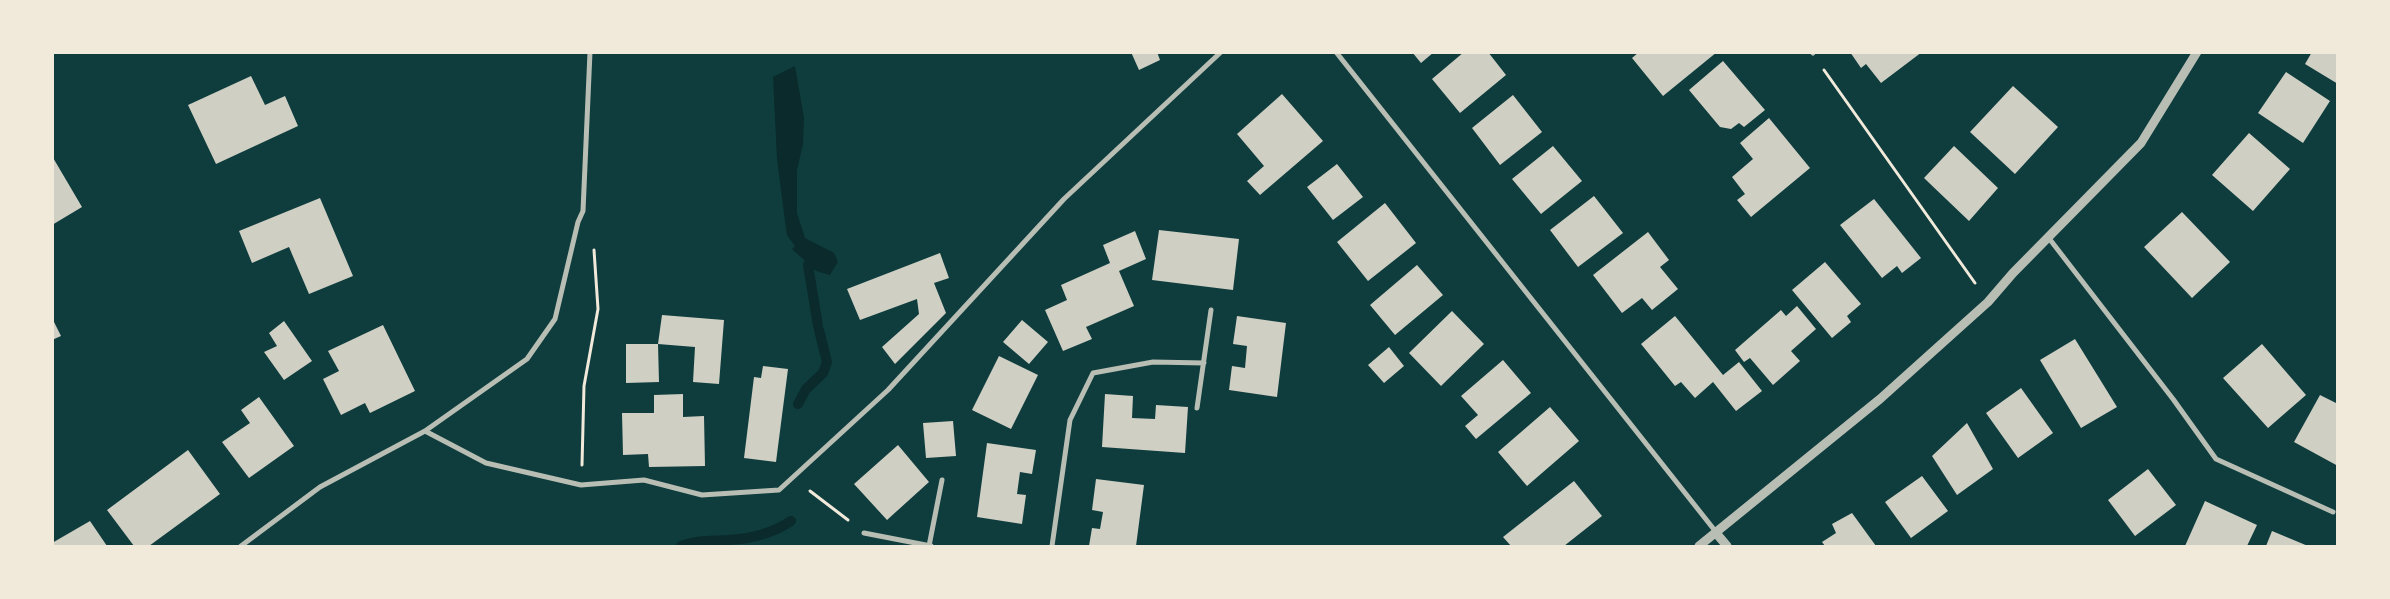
<!DOCTYPE html>
<html>
<head>
<meta charset="utf-8">
<style>
  body { margin:0 }
  #map { position:relative; width:2390px; height:599px; overflow:hidden; background:#0f3d3e; font-family:"Alegreya Sans",sans-serif }
  canvas { display:block }
  .frame { position:absolute; inset:0; border:54px solid #f1e9da; pointer-events:none }
</style>
</head>
<body>
<div id="map">
<canvas width="2390" height="599"></canvas>
<div class="frame"></div>
</div>
<script>
const context = document.querySelector('canvas').getContext('2d');
context.lineJoin = 'round';
function paint(path, color) {
  context.fillStyle = color;
  context.fill(path, 'evenodd');
}
function stroke(path, color, width, dash) {
  context.strokeStyle = color;
  context.lineWidth = width;
  context.lineCap = dash ? 'butt' : 'round';
  context.setLineDash(dash || []);
  context.stroke(path);
}
const water = new Path2D(`
  M795 66 804 118 803 144 797 170V213L805 238 834 253 838 262 830 275 816 271 792 249 795 246 787 235 786 229 777 159 773 77Z`);
const stream = new Path2D(`
  M808 265 818 326
  M798 404 806 389 823 373 827 362 819 330
  M681 546C696 540 711 541 728 540 749 539 773 533 791 521`);
const building = new Path2D(`
  M1131 52H1157L1160 60 1139 70Z
  M1412 52H1434L1421 63Z
  M1464 52H1488L1506 75 1460 113 1432 79Z
  M1639 52H1717L1663 96 1632 58Z
  M1850 52H1922L1881 83 1866 64 1861 68Z
  M2312 52H2338V84L2305 64Z
  M1723 61 1765 110 1744 127 1739 123 1731 129 1720 127 1689 90Z
  M2286 72 2330 101 2303 143 2258 113Z
  M251 76 265 105 285 96 298 126 216 164 188 105Z
  M2013 86 2058 127 2015 174 1970 132Z
  M1282 94 1323 141 1260 195 1247 181 1264 166 1237 134Z
  M1513 95 1542 132 1500 165 1472 128Z
  M1769 118 1810 168 1751 217 1737 200 1745 194 1732 177 1753 159 1740 143Z
  M2249 133 2290 169 2253 211 2212 175Z
  M1553 146 1582 181 1541 214 1512 179Z
  M1954 146 1998 188 1969 221 1924 178Z
  M52 156 82 207 52 225Z
  M1337 164 1363 197 1333 220 1307 187Z
  M1594 196 1623 233 1578 267 1550 230Z
  M320 198 353 276 309 294 289 247 252 263 239 231Z
  M1874 199 1921 258 1902 273 1897 266 1882 278 1840 225Z
  M1385 203 1416 243 1368 281 1337 242Z
  M2182 212 2230 262 2192 298 2144 247Z
  M1159 230 1239 239 1233 290 1152 280Z
  M1135 231 1146 259 1119 271 1134 306 1086 327 1092 339 1063 351 1045 310 1067 300 1061 285 1110 263 1103 245Z
  M1648 232 1669 260 1660 267 1678 289 1652 310 1642 298 1622 313 1593 275Z
  M940 253 949 278 934 283 946 313 895 364 882 347 919 314 917 299 860 320 847 289Z
  M1825 262 1861 304 1847 316 1851 322 1832 338 1792 290Z
  M1417 265 1443 295 1395 335 1370 305Z
  M1797 306 1816 329 1791 351 1800 361 1773 385 1750 358 1744 362 1735 350 1781 310 1786 316Z
  M1452 311 1484 344 1441 386 1409 353Z
  M662 315 724 320 719 384 693 382 695 347 658 344Z
  M1237 316 1286 323 1277 397 1229 390 1232 366 1245 368 1247 346 1233 344Z
  M1675 316 1723 375 1739 362 1762 391 1736 411 1713 382 1695 398 1681 382 1675 386 1641 344Z
  M52 318 61 336 52 340Z
  M1022 320 1048 342 1029 364 1003 342Z
  M284 321 312 361 284 380 264 352 277 346 269 333Z
  M383 325 415 391 370 413 365 403 341 415 323 379 339 371 328 351Z
  M2075 339 2117 407 2081 428 2040 360Z
  M626 344H658L659 382 626 383Z
  M2262 344 2306 395 2268 428 2223 378Z
  M1389 347 1404 366 1384 383 1368 365Z
  M999 356 1038 375 1011 429 972 410Z
  M1503 360 1531 393 1476 439 1465 426 1478 415 1461 396Z
  M763 366 788 369 776 462 744 458 754 377 761 378Z
  M2021 388 2053 433 2018 458 1986 413Z
  M683 394V417L704 416 705 466 649 467 648 454 623 455 622 413H654V395Z
  M1105 394 1133 396 1132 418 1155 419 1156 405 1188 407 1185 453 1102 447Z
  M2320 395 2338 404V466L2294 442Z
  M259 397 294 446 249 478 222 442 250 423 241 410Z
  M1550 407 1579 441 1527 486 1498 452Z
  M953 421 956 456 926 458 923 423Z
  M1967 423 1993 469 1957 495 1932 456Z
  M987 443 1036 450 1032 474 1020 472 1017 494 1026 495 1022 524 977 517Z
  M898 445 929 482 887 520 854 484Z
  M188 450 220 494 149 546H134L107 510Z
  M2148 469 2176 505 2135 536 2108 500Z
  M1922 476 1948 511 1911 538 1885 502Z
  M1096 479 1144 485 1136 546H1089L1092 528 1100 529 1103 512 1092 510Z
  M1574 481 1602 516 1564 546H1511L1503 537Z
  M2205 501 2257 525 2247 546H2185Z
  M1852 513 1876 546H1825L1822 542 1836 533 1832 524Z
  M90 521 107 546H52V543Z
  M2272 531 2308 546H2266Z`);
const path = new Path2D(`
  M1824 70 1975 283
  M582 465 584 386 598 309 594 250
  M810 491 848 520`);
const minor = new Path2D(`
  M1336 52 1716 532
  M1812 52 1813 53
  M2048 237 2173 399 2216 459 2333 512
  M1197 408 1211 310
  M425 431 486 463 581 485 644 480 702 495 779 490 888 390 1064 199 1221 52
  M864 533 931 546
  M241 546 320 487 425 431 527 359 555 319 578 222 583 211 590 52
  M929 546 942 480
  M1052 546 1070 420 1093 373 1153 362 1204 363`);
const tertiary = new Path2D(`
  M1716 533 1727 546
  M1699 546 1880 399 1988 302 2013 273 2141 143 2197 52`);
paint(water, '#0a2a2b');
stroke(stream, '#0a2a2b', 10);
paint(building, '#cfcfc3');
stroke(path, '#f1e9da', 3);
stroke(minor, '#b8beb3', 5);
stroke(tertiary, '#b8beb3', 9);
</script>
</body>
</html>
